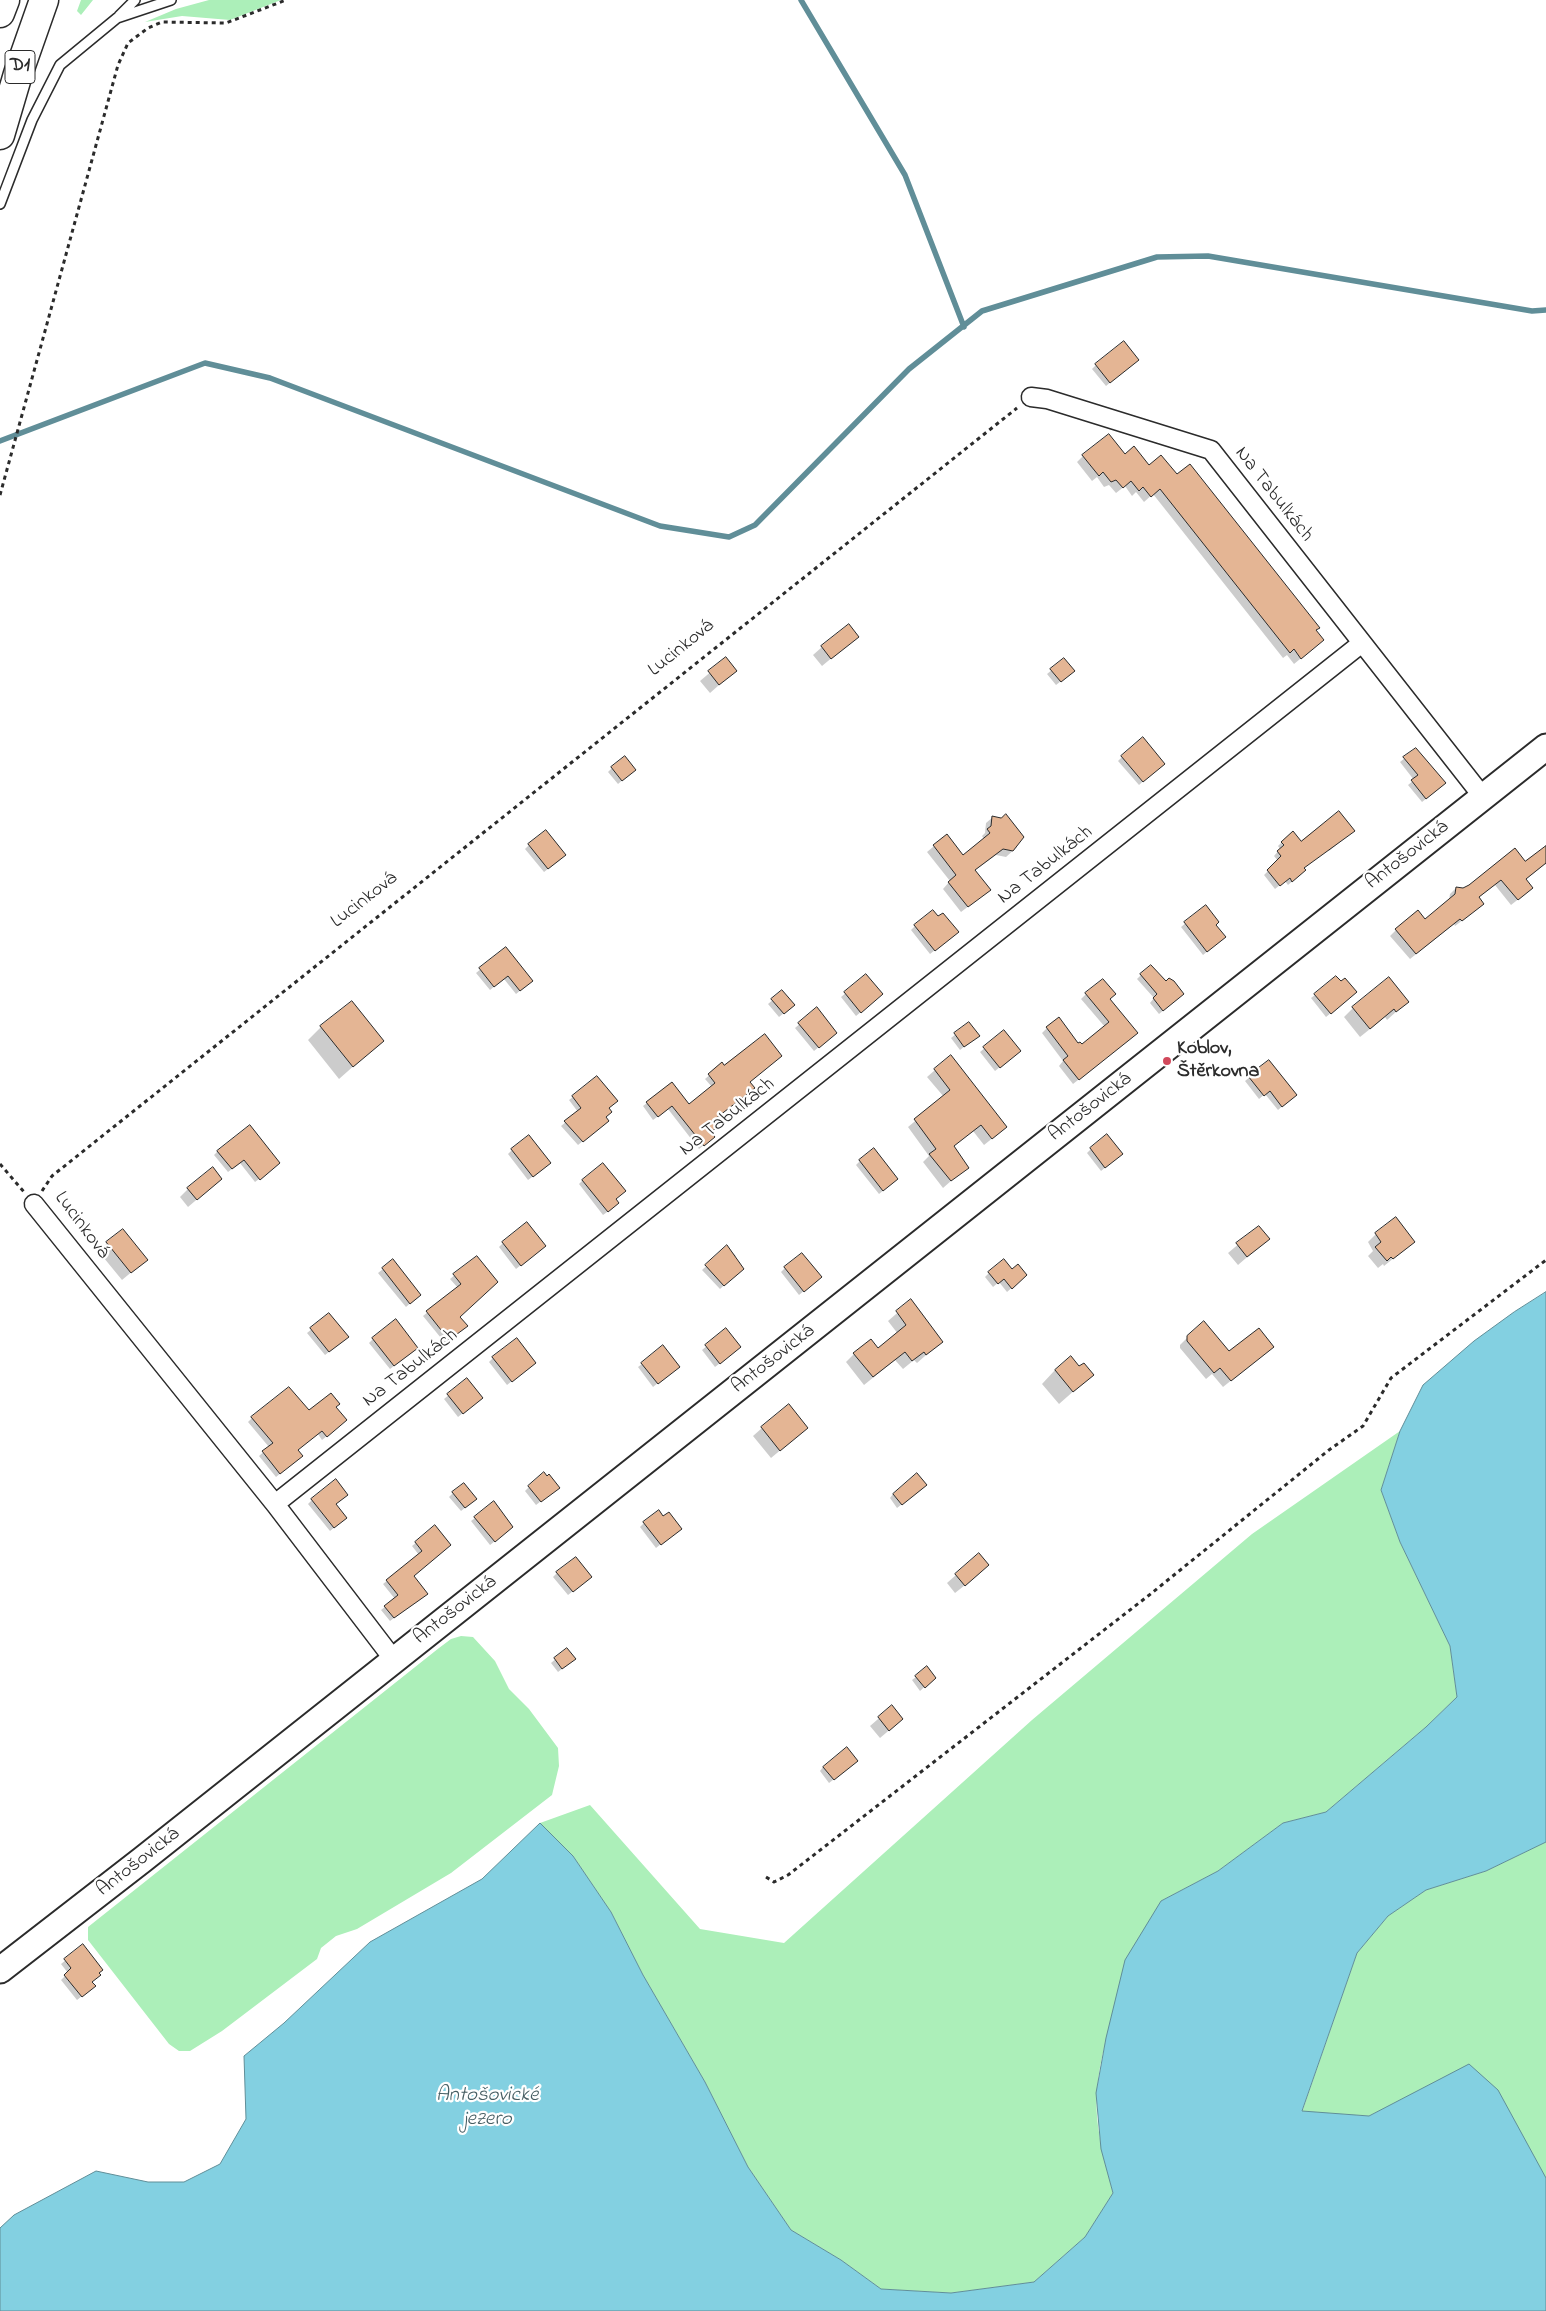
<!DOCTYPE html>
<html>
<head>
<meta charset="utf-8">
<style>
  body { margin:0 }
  canvas { display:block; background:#fff }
</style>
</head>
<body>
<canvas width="1546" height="2311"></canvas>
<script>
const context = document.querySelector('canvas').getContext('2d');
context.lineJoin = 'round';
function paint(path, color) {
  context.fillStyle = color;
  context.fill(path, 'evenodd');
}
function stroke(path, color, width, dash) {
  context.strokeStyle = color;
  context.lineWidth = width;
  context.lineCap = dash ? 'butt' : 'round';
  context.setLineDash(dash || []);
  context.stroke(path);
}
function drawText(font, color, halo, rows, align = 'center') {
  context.font = font + ' "Indie Flower",sans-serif';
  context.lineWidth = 4.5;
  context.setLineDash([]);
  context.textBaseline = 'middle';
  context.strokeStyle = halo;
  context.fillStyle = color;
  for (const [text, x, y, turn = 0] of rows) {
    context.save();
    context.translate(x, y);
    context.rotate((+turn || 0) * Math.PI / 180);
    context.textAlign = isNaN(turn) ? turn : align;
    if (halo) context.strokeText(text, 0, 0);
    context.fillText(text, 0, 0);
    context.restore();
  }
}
const green = new Path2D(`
  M81 0H93L81 15 77 11Z
  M209 0H281L230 20 182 16 145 22 176 9Z
  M1400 1431 1381 1490 1400 1542 1450 1646 1457 1697 1426 1727 1326 1812 1283 1823 1218 1871 1161 1901C1136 1962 1102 2025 1097 2092 1094 2125 1105 2161 1113 2193L1085 2237 1034 2282 951 2293 881 2289 841 2260 791 2230 748 2167 705 2082 643 1975 611 1912 573 1856 540 1823 590 1805 700 1929 784 1943 1032 1720 1252 1534Z
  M461 1636 473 1637 495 1661 509 1689 529 1709 558 1748 559 1766 552 1795 451 1873 357 1929 336 1936 321 1948 317 1959 222 2031 190 2051H179L169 2044 88 1940V1927L439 1648 451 1639Z
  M1546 1842V2178L1407 2097 1369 2116 1302 2112 1357 1953 1388 1916 1426 1890 1486 1871Z`);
const water = new Path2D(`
  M1546 1292V1842L1486 1871 1426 1890 1388 1916 1357 1953 1302 2111 1369 2116 1469 2064 1498 2090 1546 2178V2311H0V2228L14 2215 96 2171 148 2182H184L220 2164 246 2119 244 2056 284 2023 370 1942 482 1879 540 1823 573 1856 611 1912 643 1975 705 2082 748 2167 791 2230 841 2260 881 2289 951 2293 1034 2282 1085 2237 1113 2193 1101 2149 1096 2093 1106 2038 1125 1960 1161 1901 1218 1871 1283 1823 1326 1812 1426 1727 1457 1697 1450 1646 1400 1542 1381 1490 1400 1431 1423 1385 1474 1341 1514 1312Z`);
const shadow = new Path2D(`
  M1134 363 1106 386 1092 369 1096 365Z
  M1124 455 1148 467 1315 631 1316 646 1294 664 1287 655 1283 658 1153 494 1144 502 1136 492 1132 496 1125 486 1116 493 1109 485 1104 487 1097 477 1092 481 1077 462 1083 456Z
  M857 637 822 666 813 655 822 647Z
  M726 659 735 671 710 693 700 681Z
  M1064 660 1069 675 1056 685 1047 674Z
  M1416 749 1441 787 1422 802 1408 785 1414 780 1400 762Z
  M1122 757 1159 767 1139 785 1118 761Z
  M612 768 631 773 618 784 608 772Z
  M993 817 1017 843V847L1006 857 996 855 974 871 990 890 961 912 943 889 950 881 927 852 946 836 962 856 984 839 982 836 985 833 986 823Z
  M1353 831 1329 851 1327 849 1303 868 1301 874 1288 885 1285 881 1275 889 1264 875 1278 861 1274 856 1280 849 1278 846 1282 842 1301 843Z
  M529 845 561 859 544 872 525 849Z
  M1546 848V865L1545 864 1525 880V894L1511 905 1495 885 1478 898 1476 910 1455 926 1454 924 1410 959 1390 936 1396 930 1425 920 1449 900 1450 894 1456 888 1463 889 1525 863Z
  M1205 907 1220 941 1203 955 1181 927Z
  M915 926 953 936 930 954 911 930Z
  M506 948 527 985 516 994 504 979 490 990 476 973Z
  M1141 975 1166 983 1179 998 1159 1014 1150 1003 1154 998 1137 979Z
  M866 976 878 998 856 1016 841 997Z
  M782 992 789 1009 779 1017 768 1004Z
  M1086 994 1108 1000 1131 1038 1073 1084 1059 1066 1063 1061 1042 1033 1047 1028 1082 1046 1105 1027 1081 999Z
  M1315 995 1352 996 1326 1017 1311 998Z
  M1407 1002 1387 1020 1385 1017 1360 1037 1344 1017 1353 1008Z
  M817 1009 831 1037 814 1051 795 1028Z
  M969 1024 974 1039 960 1050 951 1038Z
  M321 1027 382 1041 339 1079 308 1040Z
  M1004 1032 1020 1051 995 1071 980 1052Z
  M781 1056 749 1082 714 1119 709 1141 699 1149 668 1109 653 1120 643 1106 647 1103 688 1106 712 1087 705 1079 722 1064 724 1067Z
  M950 1057 999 1133 984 1145 973 1131 953 1146 967 1167 943 1188 923 1162 929 1156 908 1127 944 1097 927 1077Z
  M1268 1062 1291 1099 1278 1110 1265 1094 1259 1099 1245 1081Z
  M573 1097 608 1108 603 1125 578 1145 561 1126 578 1112 569 1100Z
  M1091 1149 1117 1158 1101 1171 1087 1153Z
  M512 1150 546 1167 528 1180 508 1154Z
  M218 1151 275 1167 255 1182 240 1163 228 1172 214 1155Z
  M860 1161 893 1183 879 1194 856 1165Z
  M221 1179 188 1207 180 1197 188 1189Z
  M583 1180 615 1199 614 1207 603 1215 579 1184Z
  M1259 1227 1268 1239 1238 1265 1228 1253Z
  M1376 1234 1405 1249 1384 1266 1383 1264 1378 1268 1368 1256 1373 1251 1368 1242Z
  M107 1243 146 1260 122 1280 99 1252Z
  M503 1243 540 1250 516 1269 499 1247Z
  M727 1247 736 1256 733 1259 738 1273 720 1289 702 1270Z
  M476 1257 459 1317 462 1329 445 1343 423 1316 458 1288 450 1279Z
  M393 1261 415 1299 406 1307 378 1273Z
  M785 1268 816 1281 799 1295 781 1272Z
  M1012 1271 1022 1279 1007 1292 999 1282 993 1287 985 1277 989 1273Z
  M911 1301 941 1342 917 1363 914 1360 903 1369 895 1360 864 1385 846 1362 854 1354 877 1350 898 1334 888 1321Z
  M329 1315 343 1341 325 1355 307 1333Z
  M726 1330 736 1351 715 1367 702 1350Z
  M1188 1337 1229 1353 1273 1347 1223 1387 1212 1374 1206 1379 1180 1348V1345Z
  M373 1339 413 1352 390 1369 369 1343Z
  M493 1358 531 1366 507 1385 489 1362Z
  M642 1364 674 1370 653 1387 638 1367Z
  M1079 1368 1092 1375 1059 1404 1042 1384 1055 1370Z
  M467 1380 477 1402 458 1417 444 1399Z
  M335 1407 342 1424 322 1440 318 1434 296 1450 297 1460 276 1477 259 1456 269 1447 248 1422 252 1418Z
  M762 1428H807L771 1458 753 1436Z
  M529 1487 554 1491 536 1505 525 1491Z
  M922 1489 897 1508 890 1498 893 1494Z
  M453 1493 471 1503 461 1511 449 1497Z
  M347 1495 335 1505 341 1522 330 1531 308 1504 312 1500Z
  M475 1518 508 1531 490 1545 471 1521Z
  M644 1523 676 1532 656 1548 640 1527Z
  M435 1527 412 1576 422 1597 390 1621 381 1610 395 1599 383 1584 419 1555 412 1546Z
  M557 1573 586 1581 568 1595 553 1577Z
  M979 1574 955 1593 947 1583 956 1575Z
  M567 1649 570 1663 558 1672 551 1663Z
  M916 1677 934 1678 920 1691 912 1680Z
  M892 1707 893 1727 880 1738 870 1726Z
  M853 1765 829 1783 820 1771 823 1767Z
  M83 1946 91 1982 90 1990 77 2000 61 1980 68 1973 61 1964Z`);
const stream = new Path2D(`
  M801 0 905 175 964 327
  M0 441 205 363 270 378 660 526 729 537 755 525 909 369 982 311 1157 257 1208 256 1532 311 1546 310`);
const building = new Path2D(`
  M1124 341 1139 360 1110 383 1095 364Z
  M1109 434 1125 454 1134 446 1149 465 1161 455 1177 474 1190 464 1320 628 1316 630 1324 640 1301 659 1294 649 1290 653 1160 489 1151 497 1143 487 1139 491 1131 481 1123 488 1116 480 1111 482 1103 472 1099 476 1082 455Z
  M849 624 859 637 831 659 821 646Z
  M726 657 737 671 719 685 708 671Z
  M1064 658 1075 671 1061 682 1050 669Z
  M1143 737 1165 764 1143 782 1121 756Z
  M1416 748 1446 783 1426 799 1411 780 1418 775 1403 757Z
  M625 756 636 770 622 781 611 767Z
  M1339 811 1355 831 1304 868 1306 870 1292 882 1290 878 1280 886 1267 870 1281 856 1277 851 1284 845 1281 842 1293 831 1301 841Z
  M1006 814 1024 837 1013 851 1003 849 975 870 991 890 968 907 948 882 956 875 933 845 947 834 963 855 990 833 987 829 991 826 992 816 1001 818Z
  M546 830 566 855 548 869 528 844Z
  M1546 846V863L1526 879 1533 888 1518 900 1501 880 1479 897 1484 904 1462 921 1460 919 1416 954 1395 929 1418 910 1425 919 1455 894 1456 887 1463 888 1469 885 1515 848 1525 861Z
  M1206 905 1219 922 1216 925 1226 937 1207 952 1184 922Z
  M933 910 938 916 943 913 959 932 935 951 914 925Z
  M506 947 533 981 520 991 508 976 494 987 479 968Z
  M1151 965 1166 981 1169 978 1174 981 1184 994 1163 1011 1153 998 1157 994 1140 974Z
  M866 974 883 994 861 1013 844 992Z
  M1336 976 1341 981 1345 978 1357 992 1331 1014 1314 994Z
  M1389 977 1409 1002 1396 1012 1394 1009 1370 1029 1352 1007Z
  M1103 979 1116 994 1110 999 1138 1033 1079 1080 1063 1060 1068 1056 1046 1027 1059 1017 1078 1043 1080 1042 1082 1044 1109 1022 1085 993Z
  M782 990 795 1005 784 1014 771 999Z
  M352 1001 384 1041 353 1067 320 1026Z
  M817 1007 837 1033 819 1048 798 1023Z
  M969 1022 980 1036 964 1047 954 1033Z
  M1004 1030 1021 1051 1000 1068 983 1047Z
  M765 1034 782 1056 750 1082 755 1088 715 1119 720 1125 711 1132 715 1137 704 1146 672 1106 658 1117 646 1102 672 1082 689 1104 715 1083 708 1074 722 1062 724 1065Z
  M951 1055 1007 1127 992 1139 981 1125 954 1146 969 1168 951 1181 929 1154 936 1149 914 1119 950 1090 934 1069Z
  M1269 1060 1297 1095 1282 1107 1270 1091 1264 1096 1248 1076Z
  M597 1076 618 1101 609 1108 612 1112 606 1117 609 1121 583 1142 564 1121 581 1108 572 1096Z
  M250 1125 280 1163 260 1180 244 1160 232 1169 217 1151Z
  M1107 1134 1123 1154 1105 1168 1090 1148Z
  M529 1135 551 1163 533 1177 511 1149Z
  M874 1148 898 1179 883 1191 859 1160Z
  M603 1163 626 1191 616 1199 619 1203 608 1212 582 1180Z
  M213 1167 222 1179 197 1200 187 1188Z
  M1396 1217 1415 1242 1393 1259 1391 1257 1387 1261 1375 1247 1381 1242 1375 1233Z
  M527 1222 546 1246 521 1266 502 1242Z
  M1259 1226 1270 1239 1247 1257 1236 1243Z
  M123 1229 148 1260 131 1273 106 1242Z
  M727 1245 744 1269 724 1286 705 1265Z
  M802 1253 822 1277 804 1292 784 1267Z
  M477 1256 498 1282 460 1317 468 1326 449 1340 426 1311 461 1284 453 1274Z
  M393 1259 421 1295 410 1304 382 1268Z
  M1004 1259 1012 1269 1018 1264 1027 1275 1012 1289 1004 1279 998 1284 988 1272Z
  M911 1299 943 1342 926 1355 924 1352 912 1361 905 1352 873 1377 853 1353 871 1339 878 1348 906 1325 896 1311Z
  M329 1313 349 1337 329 1352 310 1328Z
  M396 1319 418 1348 394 1366 372 1338Z
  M1204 1321 1229 1351 1259 1328 1274 1347 1231 1381 1220 1368 1214 1373 1187 1341V1336Z
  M726 1328 741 1347 720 1364 705 1345Z
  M517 1338 536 1363 512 1382 492 1357Z
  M663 1345 680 1367 658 1384 641 1363Z
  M1071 1356 1079 1366 1084 1363 1094 1375 1073 1392 1055 1370Z
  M467 1378 483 1398 463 1414 447 1394Z
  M289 1387 309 1410 331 1393 340 1404 336 1407 347 1420 327 1437 322 1431 298 1450 303 1456 280 1474 262 1451 273 1443 251 1417Z
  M789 1404 808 1428 780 1451 761 1427Z
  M544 1472 547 1476 549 1474 560 1488 541 1502 528 1486Z
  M917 1473 927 1485 902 1505 893 1494Z
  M336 1479 348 1495 336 1504 347 1518 334 1528 311 1499Z
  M464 1483 477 1499 465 1508 452 1492Z
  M494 1501 513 1527 495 1542 474 1517Z
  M659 1510 663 1516 669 1512 682 1529 661 1545 643 1522Z
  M435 1525 451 1545 414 1576 428 1594 394 1618 384 1606 398 1595 386 1580 422 1551 415 1542Z
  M979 1553 989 1565 965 1586 955 1574Z
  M576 1557 592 1577 573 1592 556 1572Z
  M567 1648 576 1659 562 1669 554 1658Z
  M927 1666 936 1678 925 1688 915 1676Z
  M892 1705 903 1719 889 1731 878 1717Z
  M847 1747 858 1761 834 1780 823 1767Z
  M83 1944 103 1970 99 1973 101 1975 92 1982 96 1986 82 1997 64 1975 71 1968 64 1959Z`);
const path = new Path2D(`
  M0 495 118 65 128 43 148 28 162 22 226 23 286 0
  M0 1164 24 1192
  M42 1191 52 1176 1017 408
  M766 1877 774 1882 788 1875 1148 1596 1329 1450 1363 1426 1391 1378 1546 1260`);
const lane = new Path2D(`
  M119 16 135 0
  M0 204 32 120 60 65 117 18 171 0`);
const street = new Path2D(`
  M1031 397 1047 399 1211 450 1483 797
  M34 1204 275 1504
  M394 1660 275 1504 1362 643`);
const secondary = new Path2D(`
  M0 1970 142 1860 1546 747`);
const highway = new Path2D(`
  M0 13 5 0
  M0 135 18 74 44 0`);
const markers = [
  [1167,1061,5,"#d1495b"]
];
const shields = [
  [20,67,30]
];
const shieldNames = [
  ["D1",20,67]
];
const streetNames = [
  ["Na Tabulkách",1273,495,52],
  ["Lucinková",682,649,-39],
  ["Antošovická",1408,856,-38],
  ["Na Tabulkách",1046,866,-38],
  ["Lucinková",365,901,-38],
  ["Antošovická",1091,1108,-38],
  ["Na Tabulkách",728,1118,-38],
  ["Lucinková",81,1226,53],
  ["Antošovická",774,1360,-38],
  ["Na Tabulkách",411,1369,-38],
  ["Antošovická",456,1611,-38],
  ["Antošovická",139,1863,-38]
];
const poiNames = [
  ["Koblov,",1177,1050],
  ["Štěrkovna",1177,1073]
];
const waterNames = [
  ["Antošovické",487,2097],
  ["jezero",487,2121]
];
paint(green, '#acefb9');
paint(water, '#83d0e1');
stroke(water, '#608e98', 1);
paint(shadow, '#0003');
stroke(stream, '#608e98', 5.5);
paint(building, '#e4b594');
stroke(building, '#2b2b2b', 1);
stroke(lane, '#2b2b2b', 12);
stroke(street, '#2b2b2b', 21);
stroke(secondary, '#2b2b2b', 29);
stroke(highway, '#2b2b2b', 31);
stroke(path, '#2b2b2b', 3, [4, 4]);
stroke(lane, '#fff', 9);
stroke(street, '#fff', 18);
stroke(secondary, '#fff', 25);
stroke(highway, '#fff', 28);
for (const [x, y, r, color] of markers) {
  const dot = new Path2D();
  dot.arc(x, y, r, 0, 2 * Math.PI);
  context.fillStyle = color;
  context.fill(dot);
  stroke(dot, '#fff', 2);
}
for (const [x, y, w] of shields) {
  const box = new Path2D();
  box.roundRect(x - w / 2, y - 16.5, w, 33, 4);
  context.fillStyle = '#fff';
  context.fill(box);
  stroke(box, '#2b2b2b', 1);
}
drawText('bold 19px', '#2b2b2b', null, shieldNames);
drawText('20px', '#2b2b2b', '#fff', streetNames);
drawText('bold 20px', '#2b2b2b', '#fff', poiNames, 'left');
drawText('italic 21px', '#455d62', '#fff', waterNames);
</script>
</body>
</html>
